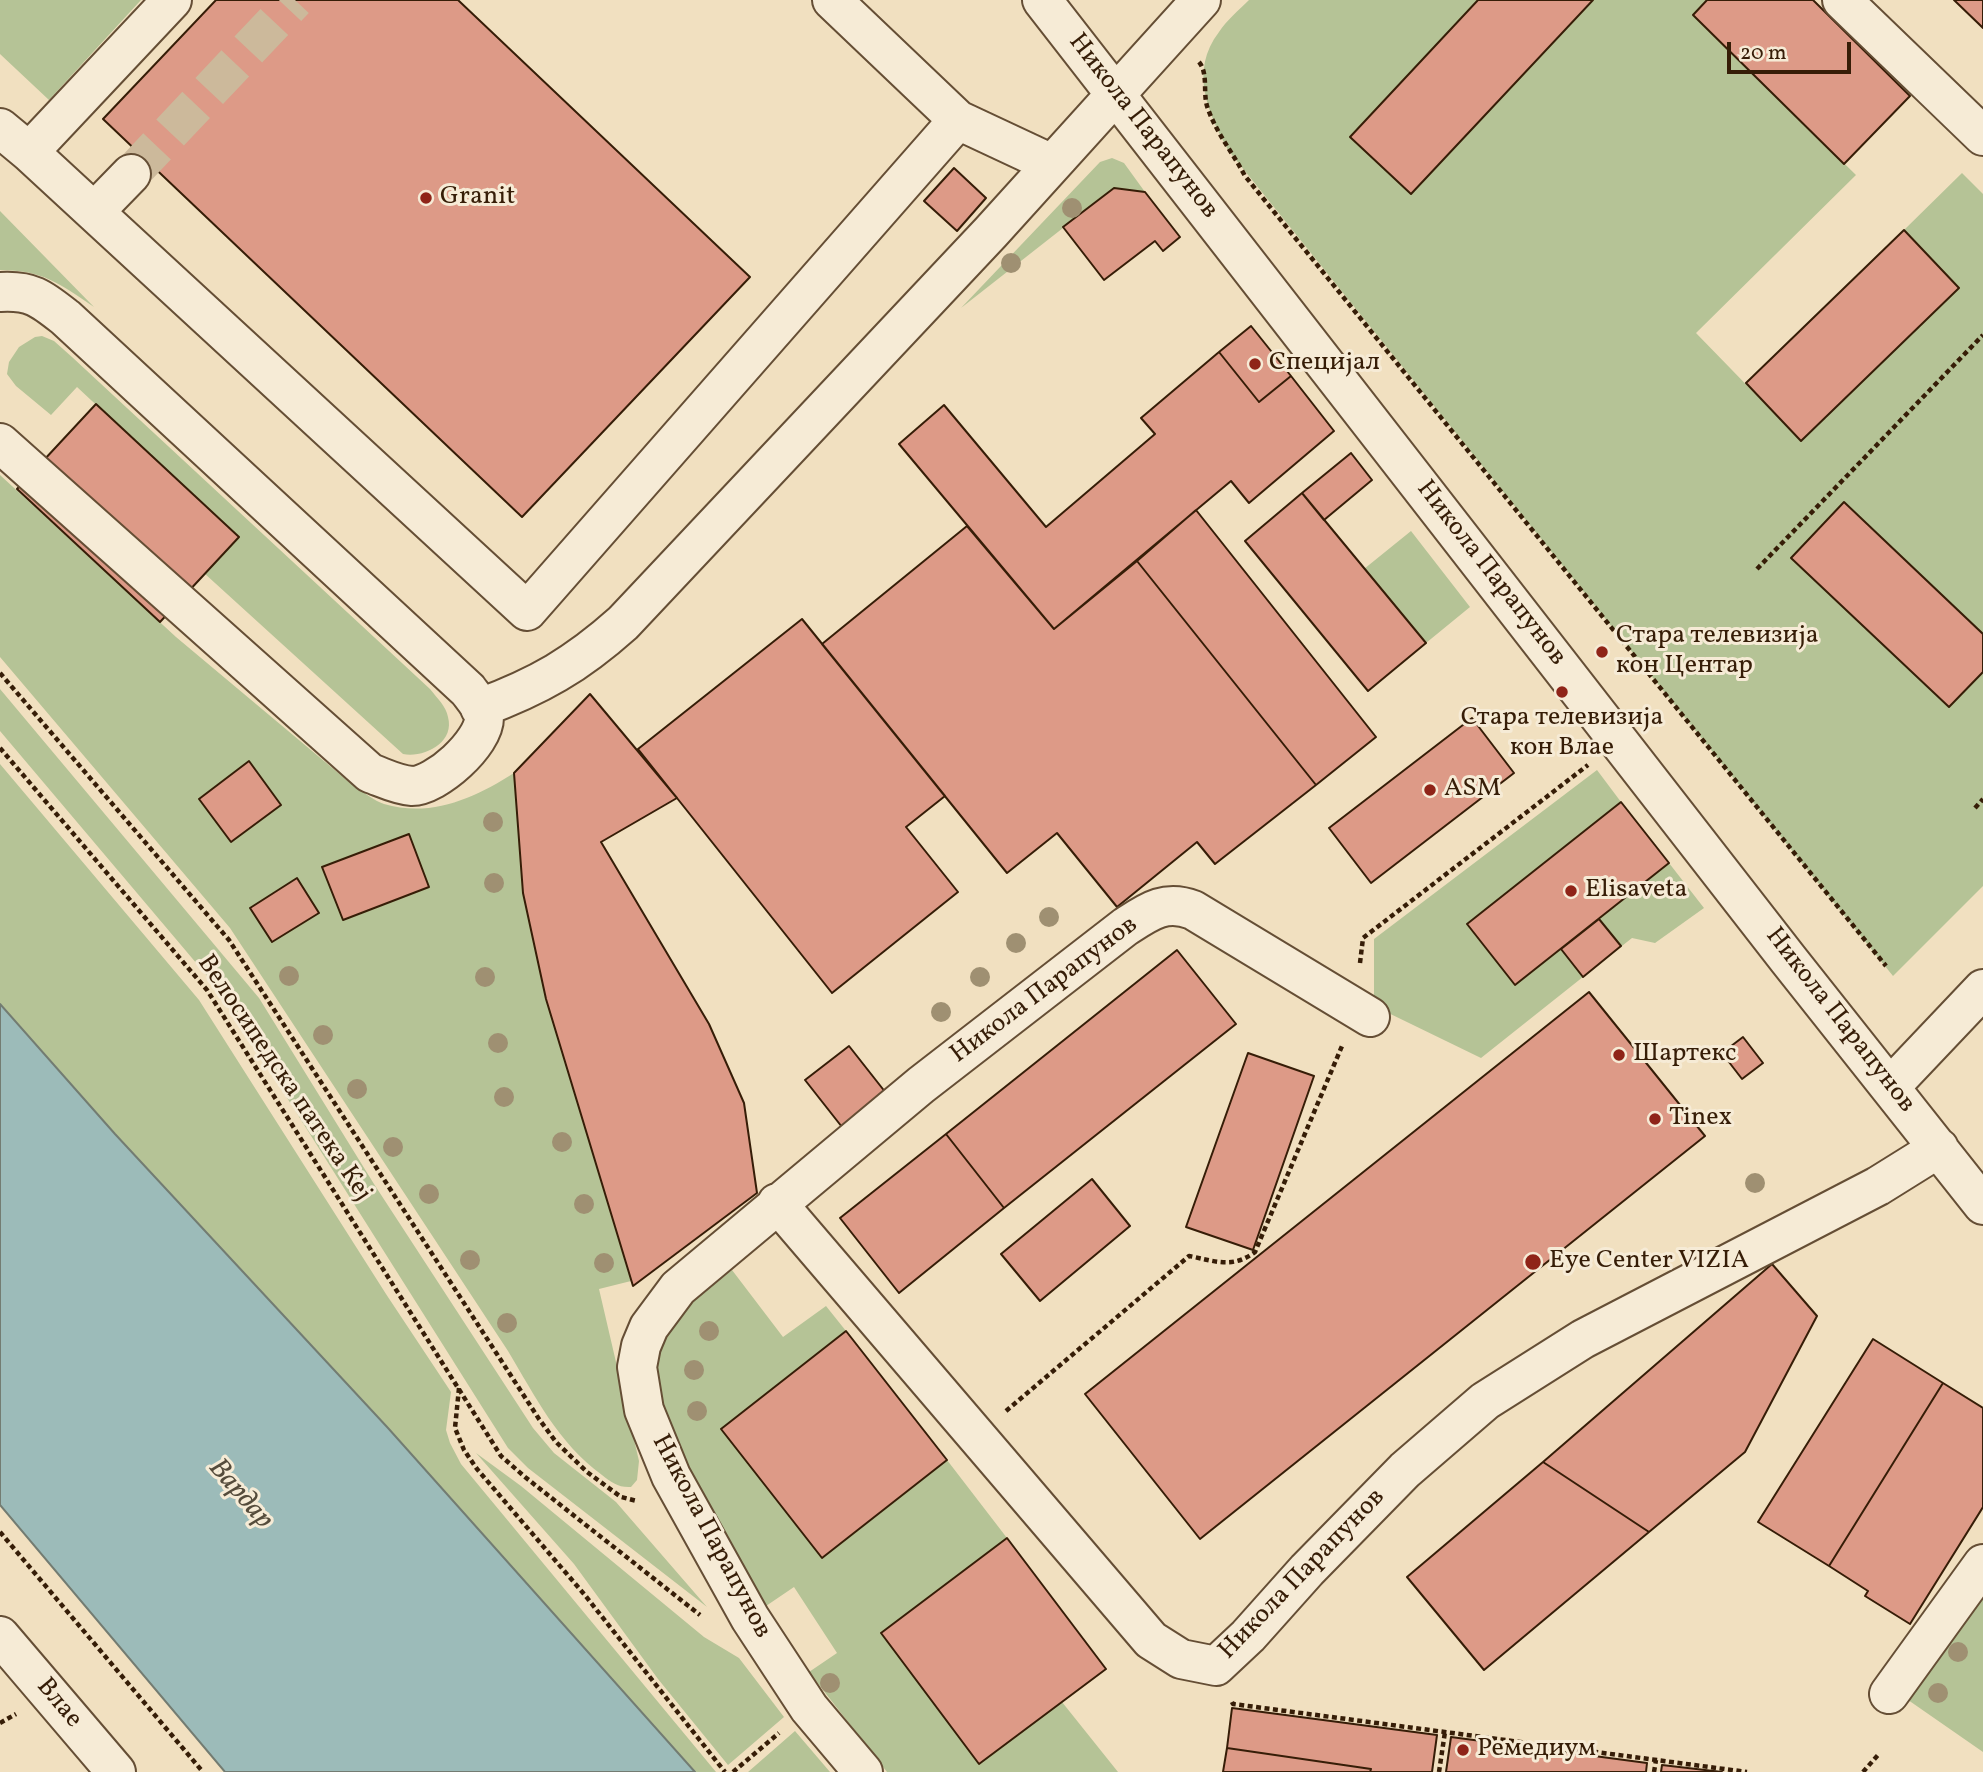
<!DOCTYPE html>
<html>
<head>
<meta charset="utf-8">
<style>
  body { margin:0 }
  #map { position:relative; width:1983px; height:1772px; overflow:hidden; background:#f1e0c0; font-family:Vollkorn,serif }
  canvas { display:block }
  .scale { position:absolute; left:1727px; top:42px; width:124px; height:32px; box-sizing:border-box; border:4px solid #361d07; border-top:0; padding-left:9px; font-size:21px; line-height:24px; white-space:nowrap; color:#361d07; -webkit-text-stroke:5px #f6ebd6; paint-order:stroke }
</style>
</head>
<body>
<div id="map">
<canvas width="1983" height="1772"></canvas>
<div class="scale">20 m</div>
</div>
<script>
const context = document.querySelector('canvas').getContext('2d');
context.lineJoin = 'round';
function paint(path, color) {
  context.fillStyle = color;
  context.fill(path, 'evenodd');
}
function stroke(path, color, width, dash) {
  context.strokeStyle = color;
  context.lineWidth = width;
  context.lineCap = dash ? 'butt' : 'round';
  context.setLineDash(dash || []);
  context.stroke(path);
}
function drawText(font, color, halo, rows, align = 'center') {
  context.font = font + ' Vollkorn,serif';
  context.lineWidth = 6;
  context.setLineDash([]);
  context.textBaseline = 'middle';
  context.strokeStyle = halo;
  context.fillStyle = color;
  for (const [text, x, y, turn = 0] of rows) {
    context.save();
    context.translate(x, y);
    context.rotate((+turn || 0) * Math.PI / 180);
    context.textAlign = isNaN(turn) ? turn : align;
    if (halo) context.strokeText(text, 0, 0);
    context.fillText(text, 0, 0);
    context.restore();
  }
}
const green = new Path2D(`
  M0 0H141L49 100 0 54Z
  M1249 0H1707L1693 15 1856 175 1696 333 1801 441 1959 288 1904 230 1962 173 1983 194V886L1893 976 1228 150C1208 113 1189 71 1219 32 1227 20 1239 10 1249 0Z
  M1112 158 1124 163 1145 192 1114 188 961 308 1100 162Z
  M0 211 94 307C60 284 43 270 0 270Z
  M42 336 54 341 72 357 430 689C437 698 446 706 448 717 455 743 424 758 403 754L204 573 238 537 77 387 51 415 16 386 7 374 9 362 19 347 35 337Z
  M0 475 176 637 355 787C364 792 374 801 384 804 431 818 475 798 514 773L523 893 546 999 631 1281 599 1289 639 1461 637 1480 631 1487C619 1488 611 1482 602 1475 558 1443 535 1396 508 1351L230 928 0 657Z
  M1411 531 1470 607 1426 643 1364 569Z
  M0 689 259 998 374 1184 533 1428 554 1453 616 1502 707 1607 528 1468 508 1448 219 990 0 731Z
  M0 764 199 1000 386 1294 451 1392 446 1430 450 1443 461 1464 716 1772H695L388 1428 115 1134 0 1004Z
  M1597 770 1621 802 1467 925 1515 985 1669 863 1704 908 1655 943 1632 938 1481 1058 1374 1006V939Z
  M732 1270 783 1337 826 1306 846 1331 721 1429 822 1557 947 1460 1007 1538 881 1633 979 1764 1062 1702 1118 1772H887L809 1672 837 1653 794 1587 766 1606 742 1571 694 1489 651 1388 663 1334 680 1312Z
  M476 1453 521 1486 704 1637 739 1658 784 1717 728 1765 658 1679 574 1564Z
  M1983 1576V1752L1898 1693Z
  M795 1731 830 1772H748Z`);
const water = new Path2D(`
  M0 1004 115 1134 388 1428 695 1772H225L0 1505Z`);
const building = new Path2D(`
  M216 0H458L750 277 522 517 103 119Z
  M1478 0H1593L1411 194 1350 137Z
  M1707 0H1813L1910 96 1844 164 1693 15Z
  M1954 0H1983V28Z
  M954 168 986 198 957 231 924 201Z
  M1114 188 1145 192 1180 237 1163 251 1155 241 1104 280 1063 227Z
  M1904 230 1959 288 1801 441 1746 383Z
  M1251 326 1291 376 1259 402 1219 352Z
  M1219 352 1259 402 1291 376 1334 431 1249 503 1231 481 1054 629 899 444 944 405 1046 527 1155 434 1141 418Z
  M96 404 239 537 160 622 17 489Z
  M1351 453 1372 480 1324 520 1302 493Z
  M1302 493 1426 643 1368 691 1245 541Z
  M1844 502 1983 634V672L1949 707 1791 558Z
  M1196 510 1376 737 1316 785 1137 561Z
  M967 526 1054 629 1137 561 1316 785 1215 864 1197 842 1117 907 1057 833 1007 873 822 644Z
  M802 619 945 796 906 827 958 892 832 993 638 749Z
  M590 694 677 798 601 842 709 1024 744 1103 757 1193 633 1286 546 999 523 893 514 773Z
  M1472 718 1514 773 1371 883 1329 828Z
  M249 761 281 805 231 842 199 799Z
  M1621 802 1669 863 1515 985 1467 924Z
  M409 834 429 887 343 920 322 867Z
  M297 878 319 913 272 942 250 908Z
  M1599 919 1621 946 1583 977 1561 949Z
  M1177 950 1236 1024 1004 1208 946 1134Z
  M1589 992 1705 1136 1200 1539 1085 1394Z
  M1743 1037 1763 1063 1742 1079 1722 1053Z
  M849 1046 886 1093 842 1127 805 1080Z
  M1248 1053 1314 1076 1253 1250 1186 1227Z
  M946 1134 1004 1208 899 1293 840 1218Z
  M1092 1179 1130 1226 1040 1301 1001 1254Z
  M1772 1264 1817 1316 1745 1452 1649 1532 1543 1462Z
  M846 1331 947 1460 822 1558 721 1429Z
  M1873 1339 1943 1383 1829 1566 1758 1522Z
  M1943 1383 1983 1408V1507L1910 1624 1865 1596 1868 1591 1829 1566Z
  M1543 1462 1649 1532 1484 1670 1407 1577Z
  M1007 1538 1106 1669 979 1764 881 1633Z
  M1232 1708 1437 1735 1432 1772H1370L1371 1769 1227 1748Z
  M1451 1737 1647 1763 1646 1772H1446Z
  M1227 1748 1371 1769 1370 1772H1223Z
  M1662 1765 1722 1772H1661Z`);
const minorTunnel = new Path2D(`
  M131 174 295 0`);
const path = new Path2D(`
  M1199 62C1209 74 1202 94 1208 109 1217 134 1233 153 1245 176L1886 966
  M1757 569 1983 335
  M0 673 229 940 539 1419 556 1442 587 1472 621 1497 637 1501
  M0 748 207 990 501 1456 525 1477 700 1615
  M1975 808 1983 799
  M1360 963 1363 938 1588 765
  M459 1388 455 1428 464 1450 477 1469 584 1594 725 1772
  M1006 1411 1189 1256C1215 1261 1232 1269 1255 1252L1342 1046
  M0 1532 203 1772
  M1232 1702 1233 1704 1747 1772
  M0 1723 16 1714
  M733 1772 779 1733
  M1439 1772 1445 1732
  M1654 1772 1656 1760
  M1863 1772 1878 1755`);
const minor = new Path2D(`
  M1042 0 1788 959 1983 1205
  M1842 0 1983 136
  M958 120 1052 164
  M0 128 29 152 172 0
  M29 152 94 212 131 174
  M94 212 527 611 958 120 832 0
  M0 292C32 290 42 299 66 318L468 690C474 698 483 708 484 718 484 743 436 786 412 786 397 785 384 778 370 773L0 443
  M480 708C539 686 576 665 623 623L991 232 1201 0
  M1891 1086 1983 989
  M777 1203 1151 1640 1181 1659 1216 1666 1248 1636 1307 1570 1405 1470 1485 1401 1583 1339 1878 1186 1939 1148
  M0 1636 116 1772
  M1889 1694 1983 1564
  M863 1772 809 1708 750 1618 671 1476 644 1410 637 1367 641 1346 649 1327 678 1288 921 1085 1125 927C1148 912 1165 899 1193 910L1370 1017`);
const trees = [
  [1072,208],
  [1011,263],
  [493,822],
  [494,883],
  [1049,917],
  [1016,943],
  [289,976],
  [485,977],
  [980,977],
  [941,1012],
  [323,1035],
  [498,1043],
  [357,1089],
  [504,1097],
  [562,1142],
  [393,1147],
  [1755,1183],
  [429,1194],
  [584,1204],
  [470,1260],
  [604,1263],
  [507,1323],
  [709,1331],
  [694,1370],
  [697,1411],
  [1958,1652],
  [830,1683],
  [1938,1693]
];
const markers = [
  [426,198,7,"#8f2418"],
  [1255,364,7,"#8f2418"],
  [1602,652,7,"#8f2418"],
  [1562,692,7,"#8f2418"],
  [1430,790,7,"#8f2418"],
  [1571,891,7,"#8f2418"],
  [1619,1055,7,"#8f2418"],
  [1655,1119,7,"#8f2418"],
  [1533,1262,9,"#8f2418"],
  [1463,1750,7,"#8f2418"]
];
const streetNames = [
  ["Никола Парапунов",1142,127,52],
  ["Никола Парапунов",1490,574,52],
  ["Никола Парапунов",1045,991,-37],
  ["Никола Парапунов",1839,1021,52],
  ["Велосипедска патека Кеј",283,1079,56],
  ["Никола Парапунов",710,1537,62],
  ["Никола Парапунов",1303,1575,-46],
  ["Влае",58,1704,50]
];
const poiNames = [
  ["Granit",440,198],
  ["Специјал",1269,364],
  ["Стара телевизија",1616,637],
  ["кон Центар",1616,667],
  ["Стара телевизија",1562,719,"center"],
  ["кон Влае",1562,749,"center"],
  ["ASM",1444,790],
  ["Elisaveta",1585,891],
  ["Шартекс",1633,1055],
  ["Tinex",1669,1119],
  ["Eye Center VIZIA",1549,1262],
  ["Ремедиум",1477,1750]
];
const waterNames = [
  ["Вардар",239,1495,49]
];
paint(green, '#b5c396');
paint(water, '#9cbbb9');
stroke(water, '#737c72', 2);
paint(building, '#dd9a87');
stroke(building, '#361d07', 2);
stroke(minorTunnel, '#ccb99b', 38, [38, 19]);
stroke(minor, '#654e35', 42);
stroke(path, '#361d07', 4.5, [5, 3.5]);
stroke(minor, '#f6ebd6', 38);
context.fillStyle = '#9f9072';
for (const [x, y] of trees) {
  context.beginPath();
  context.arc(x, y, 10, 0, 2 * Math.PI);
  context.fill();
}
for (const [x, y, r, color] of markers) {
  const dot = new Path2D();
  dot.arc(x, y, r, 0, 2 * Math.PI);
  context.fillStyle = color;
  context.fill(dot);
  stroke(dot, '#f6ebd6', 2.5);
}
drawText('26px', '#361d07', '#f6ebd6', streetNames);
drawText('26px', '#361d07', '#f6ebd6', poiNames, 'left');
drawText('italic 28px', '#554c3c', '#f6ebd6', waterNames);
</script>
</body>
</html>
